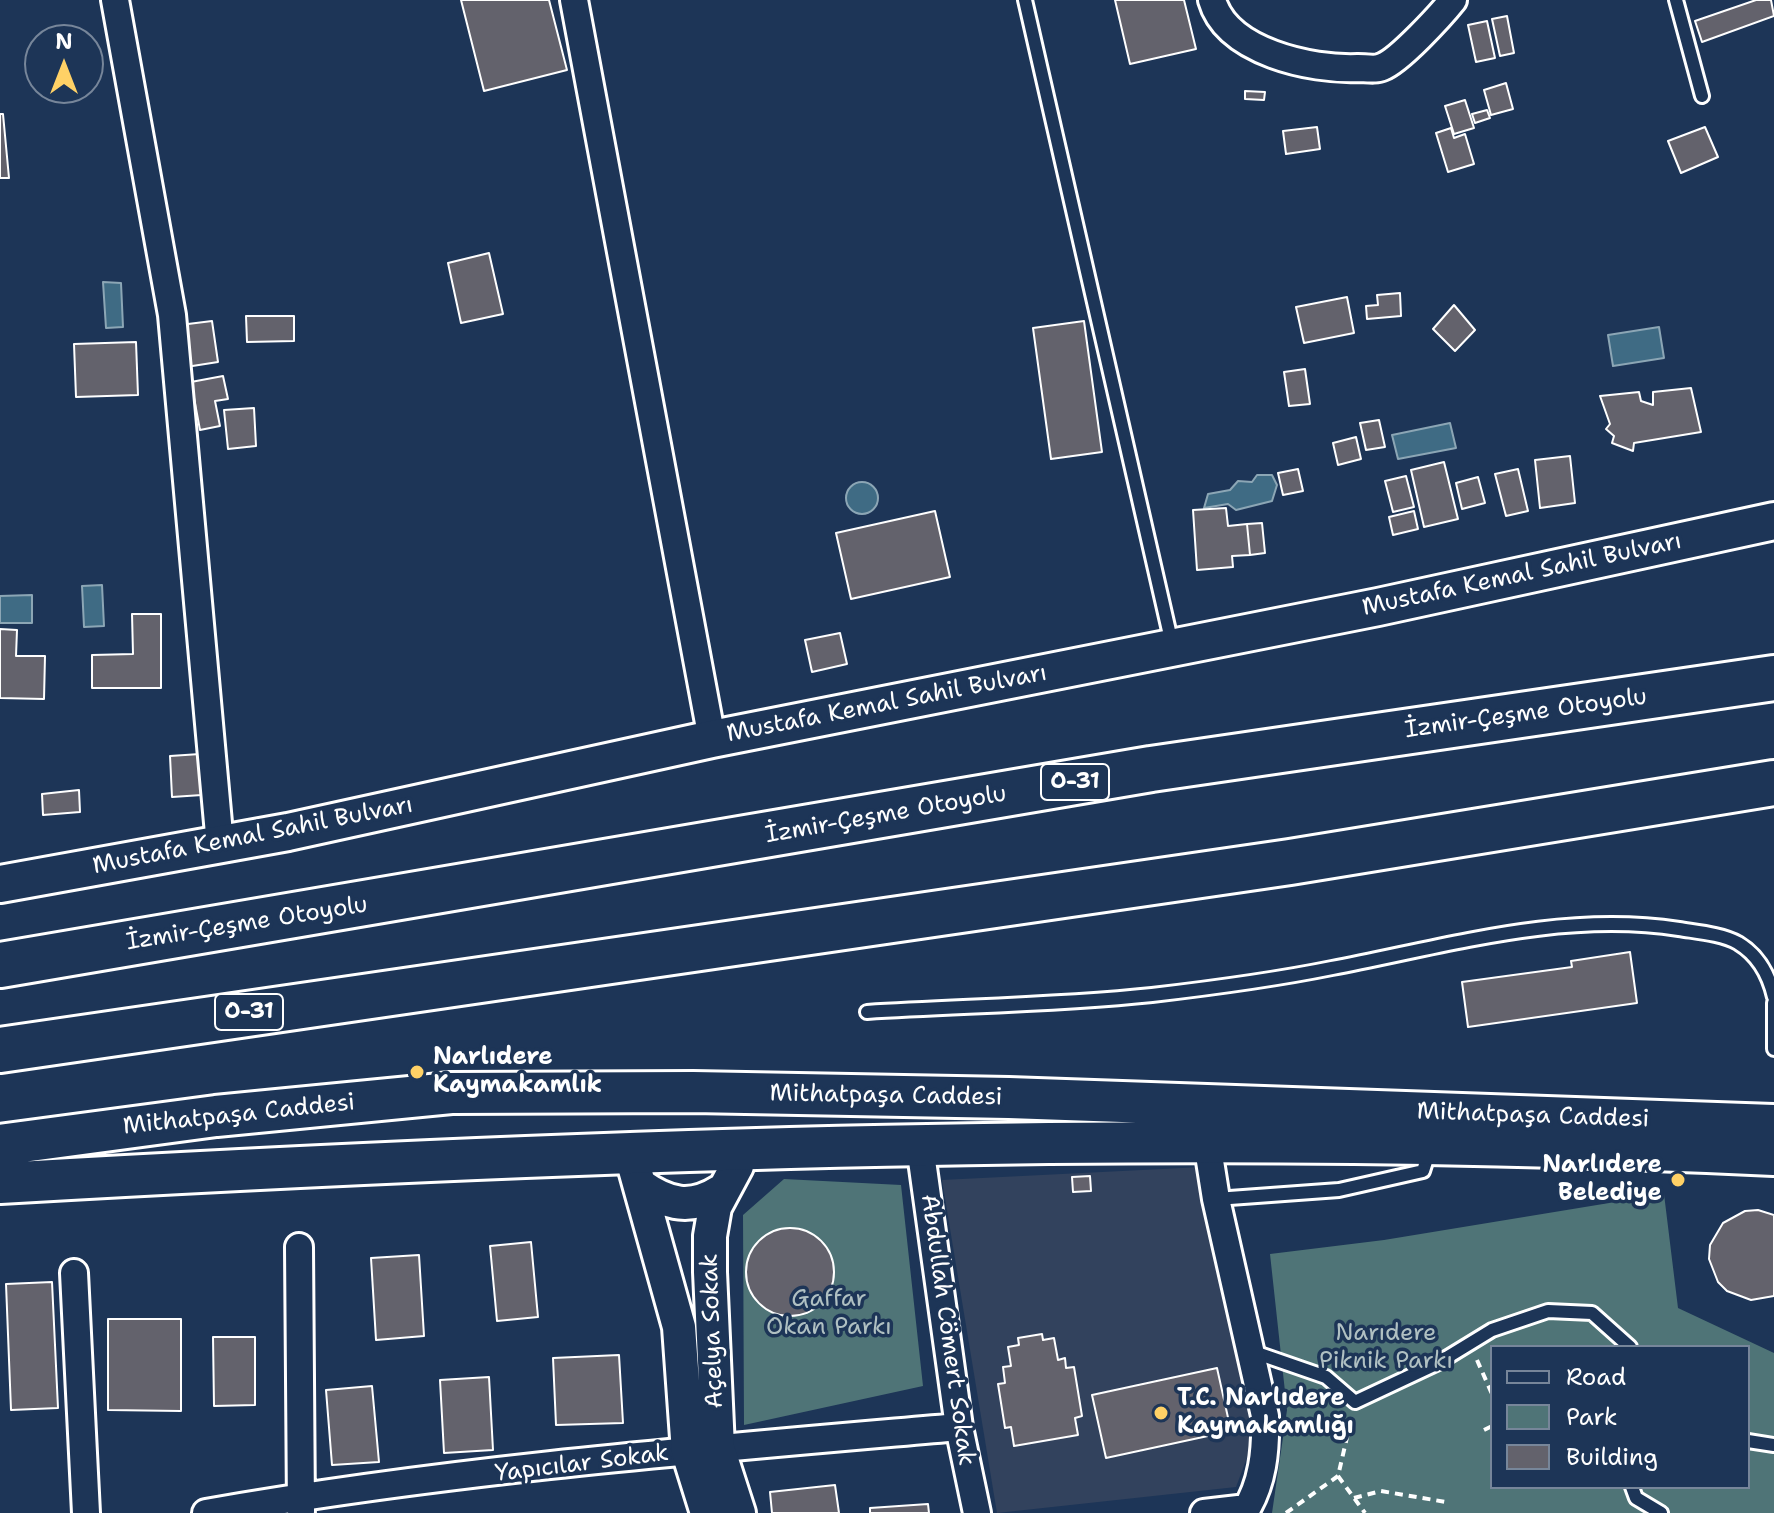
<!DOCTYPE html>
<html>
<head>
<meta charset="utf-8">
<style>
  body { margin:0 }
  #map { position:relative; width:1774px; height:1513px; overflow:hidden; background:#1d3557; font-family:"Shantell Sans",sans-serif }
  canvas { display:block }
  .legend { position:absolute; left:1490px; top:1345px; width:260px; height:144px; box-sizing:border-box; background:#1d3557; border:2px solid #77869a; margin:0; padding:10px 14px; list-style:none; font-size:24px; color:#fff }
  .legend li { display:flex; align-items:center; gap:16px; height:40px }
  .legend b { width:40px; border:2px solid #77869a }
  .north { position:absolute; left:24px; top:24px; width:80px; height:80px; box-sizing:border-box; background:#1d3557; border:2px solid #77869a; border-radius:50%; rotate:0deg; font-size:22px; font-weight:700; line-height:32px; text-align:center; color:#fff }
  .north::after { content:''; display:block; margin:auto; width:28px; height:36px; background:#ffd166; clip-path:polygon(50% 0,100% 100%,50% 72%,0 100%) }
</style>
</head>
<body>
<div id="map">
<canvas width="1774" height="1513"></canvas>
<ul class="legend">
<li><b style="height:10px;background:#1d3557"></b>Road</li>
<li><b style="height:22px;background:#4f7477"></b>Park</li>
<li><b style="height:22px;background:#63626c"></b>Building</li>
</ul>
<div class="north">N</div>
</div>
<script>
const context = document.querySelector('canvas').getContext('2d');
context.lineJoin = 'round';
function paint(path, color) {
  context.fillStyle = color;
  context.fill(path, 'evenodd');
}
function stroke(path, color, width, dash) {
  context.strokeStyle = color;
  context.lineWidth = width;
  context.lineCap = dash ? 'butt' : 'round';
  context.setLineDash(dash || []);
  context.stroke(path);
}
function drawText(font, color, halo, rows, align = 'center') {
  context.font = font + ' "Shantell Sans",sans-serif';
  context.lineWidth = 7;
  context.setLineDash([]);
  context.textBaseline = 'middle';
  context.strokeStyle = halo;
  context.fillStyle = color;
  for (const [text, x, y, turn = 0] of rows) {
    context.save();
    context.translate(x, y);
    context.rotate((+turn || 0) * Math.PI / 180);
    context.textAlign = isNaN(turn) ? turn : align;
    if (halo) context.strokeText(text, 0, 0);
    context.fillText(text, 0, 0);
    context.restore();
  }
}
const built = new Path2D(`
  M1202 1167 1254 1439 1236 1487 997 1513 942 1180Z`);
const green = new Path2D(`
  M784 1179 901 1185 923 1386 744 1425 743 1215Z
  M1664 1194 1678 1308 1774 1353V1513H1272L1287 1410 1270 1254 1384 1240ZM1492 1347H1748V1487H1492Z`);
const water = new Path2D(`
  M103 282 121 283 123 327 106 328Z
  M1659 327 1664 358 1613 366 1608 335Z
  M1450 423 1456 448 1398 459 1392 435Z
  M1257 475H1272L1277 485 1272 501 1236 510 1228 504 1204 508 1208 494 1230 490 1238 481 1252 482Z
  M846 498a16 16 0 1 1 32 0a16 16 0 1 1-32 0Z
  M102 585 104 626 84 627 82 586Z
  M32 595V623H0V596Z`);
const building = new Path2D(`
  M461 0H549L567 70 484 91Z
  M1115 0H1184L1196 49 1130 64Z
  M1756 0H1771L1774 16 1702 42 1695 21Z
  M1507 16 1514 53 1500 56 1492 19Z
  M1487 21 1495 58 1476 62 1468 25Z
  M1506 83 1513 109 1491 115 1484 90Z
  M1245 91 1265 92 1264 100 1245 99Z
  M1465 100 1474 128 1454 134 1445 106Z
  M1487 110 1490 118 1475 123 1472 114Z
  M0 114H3L9 178H0Z
  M1317 127 1320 149 1286 154 1283 131Z
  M1705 127 1718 157 1681 173 1668 141Z
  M1451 128 1454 138 1465 134 1474 164 1448 172 1436 133Z
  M489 253 503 314 461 323 448 263Z
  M1400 293 1401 316 1367 319 1366 306 1378 305 1377 295Z
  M1347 297 1354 333 1304 343 1296 307Z
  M1454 305 1475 330 1455 351 1433 329Z
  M246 316H294V341L247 342Z
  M212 321 218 362 186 367 180 325Z
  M1084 321 1102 452 1051 459 1033 328Z
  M136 342 138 395 76 397 74 344Z
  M1305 369 1310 404 1289 406 1284 372Z
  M223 376 228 399 215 401 220 426 200 430 191 382Z
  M1691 388 1701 432 1634 443 1633 451 1612 443 1614 436 1606 429 1610 424 1600 396 1639 392 1641 401 1653 405V392Z
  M254 408 256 446 228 449 224 410Z
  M1379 420 1385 447 1366 450 1360 423Z
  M1356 437 1361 459 1338 465 1333 443Z
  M1570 456 1575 503 1540 508 1535 460Z
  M1444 462 1458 519 1424 527 1411 470Z
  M1298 469 1303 491 1283 495 1278 473Z
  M1518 469 1528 511 1506 516 1495 474Z
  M1406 476 1414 507 1393 512 1385 481Z
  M1478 477 1485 503 1462 509 1456 483Z
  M1226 508 1228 526 1247 524 1250 555 1232 556 1233 567 1197 570 1193 510Z
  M935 511 950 577 851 599 836 533Z
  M1414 511 1418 529 1393 535 1389 517Z
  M1262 523 1265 553 1250 555 1247 524Z
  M132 614H161V688H92V655L133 654Z
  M0 629 17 630 16 656H45L44 699 0 698Z
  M840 633 847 664 812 672 805 640Z
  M200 754 202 795 172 797 170 756Z
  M79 790 80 812 43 815 42 794Z
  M1630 952 1637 1003 1468 1027 1462 982 1572 967 1571 961Z
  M1090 1176 1091 1191 1073 1192 1072 1177Z
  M1758 1210 1774 1215V1296L1751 1300 1727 1291 1718 1282 1709 1259 1710 1245 1723 1223 1745 1211Z
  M746 1272a44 44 0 1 1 88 0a44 44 0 1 1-88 0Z
  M531 1242 538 1317 497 1321 490 1246Z
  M419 1255 424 1336 376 1340 371 1258Z
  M52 1282 58 1408 11 1410 6 1284Z
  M108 1319H181V1411L108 1410Z
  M1042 1334 1043 1340 1054 1338 1058 1360 1065 1358 1066 1368 1074 1367 1082 1416 1075 1418 1078 1435 1014 1446 1011 1427 1005 1428 998 1384 1005 1383 1003 1367 1011 1366 1008 1347 1019 1345 1018 1338Z
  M213 1337H255V1405L214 1406Z
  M619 1355 623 1423 556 1425 553 1358Z
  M1217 1368 1231 1431 1106 1458 1092 1395Z
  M489 1377 493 1450 444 1453 440 1380Z
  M372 1386 379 1462 332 1465 326 1390Z
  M835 1485 839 1513H772L770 1492Z
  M928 1504 929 1513H870V1508Z`);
const path = new Path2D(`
  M1477 1360 1492 1394
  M1484 1430 1492 1426
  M1338 1476 1365 1513
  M1354 1498 1381 1491 1446 1502
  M1286 1513 1338 1476 1351 1420`);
const service = new Path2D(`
  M1025 0 1172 644
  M1676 0 1702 96
  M1774 1003V1049
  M867 1012C962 1006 1058 1005 1152 995 1212 988 1273 980 1332 968 1447 946 1562 911 1679 929 1697 932 1722 934 1738 943 1758 955 1769 975 1774 997
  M1216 1199 1339 1190 1423 1171 1430 1149
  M1251 1351 1326 1377 1355 1402 1438 1363 1492 1330 1548 1311 1592 1313 1630 1347
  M1748 1441 1774 1445
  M1632 1487 1636 1498 1661 1513`);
const minor = new Path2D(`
  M115 0 172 315 220 845
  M574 0 712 739
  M1212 0C1227 52 1311 70 1358 68 1365 68 1376 70 1382 67 1399 61 1441 15 1453 0
  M1207 1142 1216 1199 1265 1416C1266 1450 1263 1484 1244 1513
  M920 1146 959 1427 977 1513
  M299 1247 301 1511
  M74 1273 86 1513
  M206 1513C454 1469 708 1449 959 1427
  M1204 1513 1247 1508`);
const tertiary = new Path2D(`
  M739 1151 737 1166 715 1207 710 1236V1272L718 1448 739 1513
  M631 1155 679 1327 688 1452 707 1513
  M640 1185C668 1205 691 1210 721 1191`);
const secondary = new Path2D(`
  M0 884 288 832 712 739 1378 607 1774 521`);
const primary = new Path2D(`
  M0 1145 216 1116 451 1093 693 1092 1009 1098 1774 1125
  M0 1183C590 1149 1183 1127 1774 1155`);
const motorway = new Path2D(`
  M0 965 1151 769 1774 678
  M0 1050 1290 862 1774 783`);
const markers = [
  [417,1072,8,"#ffd166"],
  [1678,1180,8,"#ffd166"],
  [1161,1413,8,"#ffd166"]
];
const shields = [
  [1075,782,68],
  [249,1012,68]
];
const shieldNames = [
  ["O-31",1075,782],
  ["O-31",249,1012]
];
const streetNames = [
  ["Mustafa Kemal Sahil Bulvarı",1522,575,-12],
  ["Mustafa Kemal Sahil Bulvarı",887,704,-11],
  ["İzmir-Çeşme Otoyolu",1526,714,-8],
  ["İzmir-Çeşme Otoyolu",886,815,-10],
  ["Mustafa Kemal Sahil Bulvarı",253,836,-11],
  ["İzmir-Çeşme Otoyolu",247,924,-9],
  ["Mithatpaşa Caddesi",886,1096,1],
  ["Mithatpaşa Caddesi",239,1115,-6],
  ["Mithatpaşa Caddesi",1533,1116,2],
  ["Abdullah Cömert Sokak",947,1330,82],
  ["Açelya Sokak",713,1331,-92],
  ["Yapıcılar Sokak",582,1464,-7]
];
const poiNames = [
  ["Narlıdere",433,1058],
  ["Kaymakamlık",433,1086],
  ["Narlıdere",1662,1166,"right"],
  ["Belediye",1662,1194,"right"],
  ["T.C. Narlıdere",1177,1399],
  ["Kaymakamlığı",1177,1427]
];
const parkNames = [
  ["Gaffar",829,1300],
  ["Okan Parkı",829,1328],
  ["Narıdere",1386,1334],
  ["Piknik Parkı",1386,1362]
];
paint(built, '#32425d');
paint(green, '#4f7477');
paint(water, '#3f6b84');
stroke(water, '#8ca6b5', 2);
paint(building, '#63626c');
stroke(building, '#fff', 2);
stroke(service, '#fff', 18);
stroke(minor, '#fff', 32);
stroke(tertiary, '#fff', 38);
stroke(secondary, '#fff', 42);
stroke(primary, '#fff', 46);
stroke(motorway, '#fff', 50);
stroke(path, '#fff', 4, [8, 6]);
stroke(service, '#1d3557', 12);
stroke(minor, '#1d3557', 26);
stroke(tertiary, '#1d3557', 32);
stroke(secondary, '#1d3557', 36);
stroke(primary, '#1d3557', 40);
stroke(motorway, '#1d3557', 44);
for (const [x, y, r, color] of markers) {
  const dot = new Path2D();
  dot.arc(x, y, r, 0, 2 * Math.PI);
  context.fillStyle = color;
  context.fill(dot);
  stroke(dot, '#1d3557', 3);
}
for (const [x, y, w] of shields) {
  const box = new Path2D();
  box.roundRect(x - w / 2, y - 18, w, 36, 6);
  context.fillStyle = '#1d3557';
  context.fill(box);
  stroke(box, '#fff', 2);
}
drawText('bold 22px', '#fff', null, shieldNames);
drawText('24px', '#fff', '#1d3557', streetNames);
drawText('bold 24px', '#fff', '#1d3557', poiNames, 'left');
drawText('24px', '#b0c0c2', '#1d3557', parkNames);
</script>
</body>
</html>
